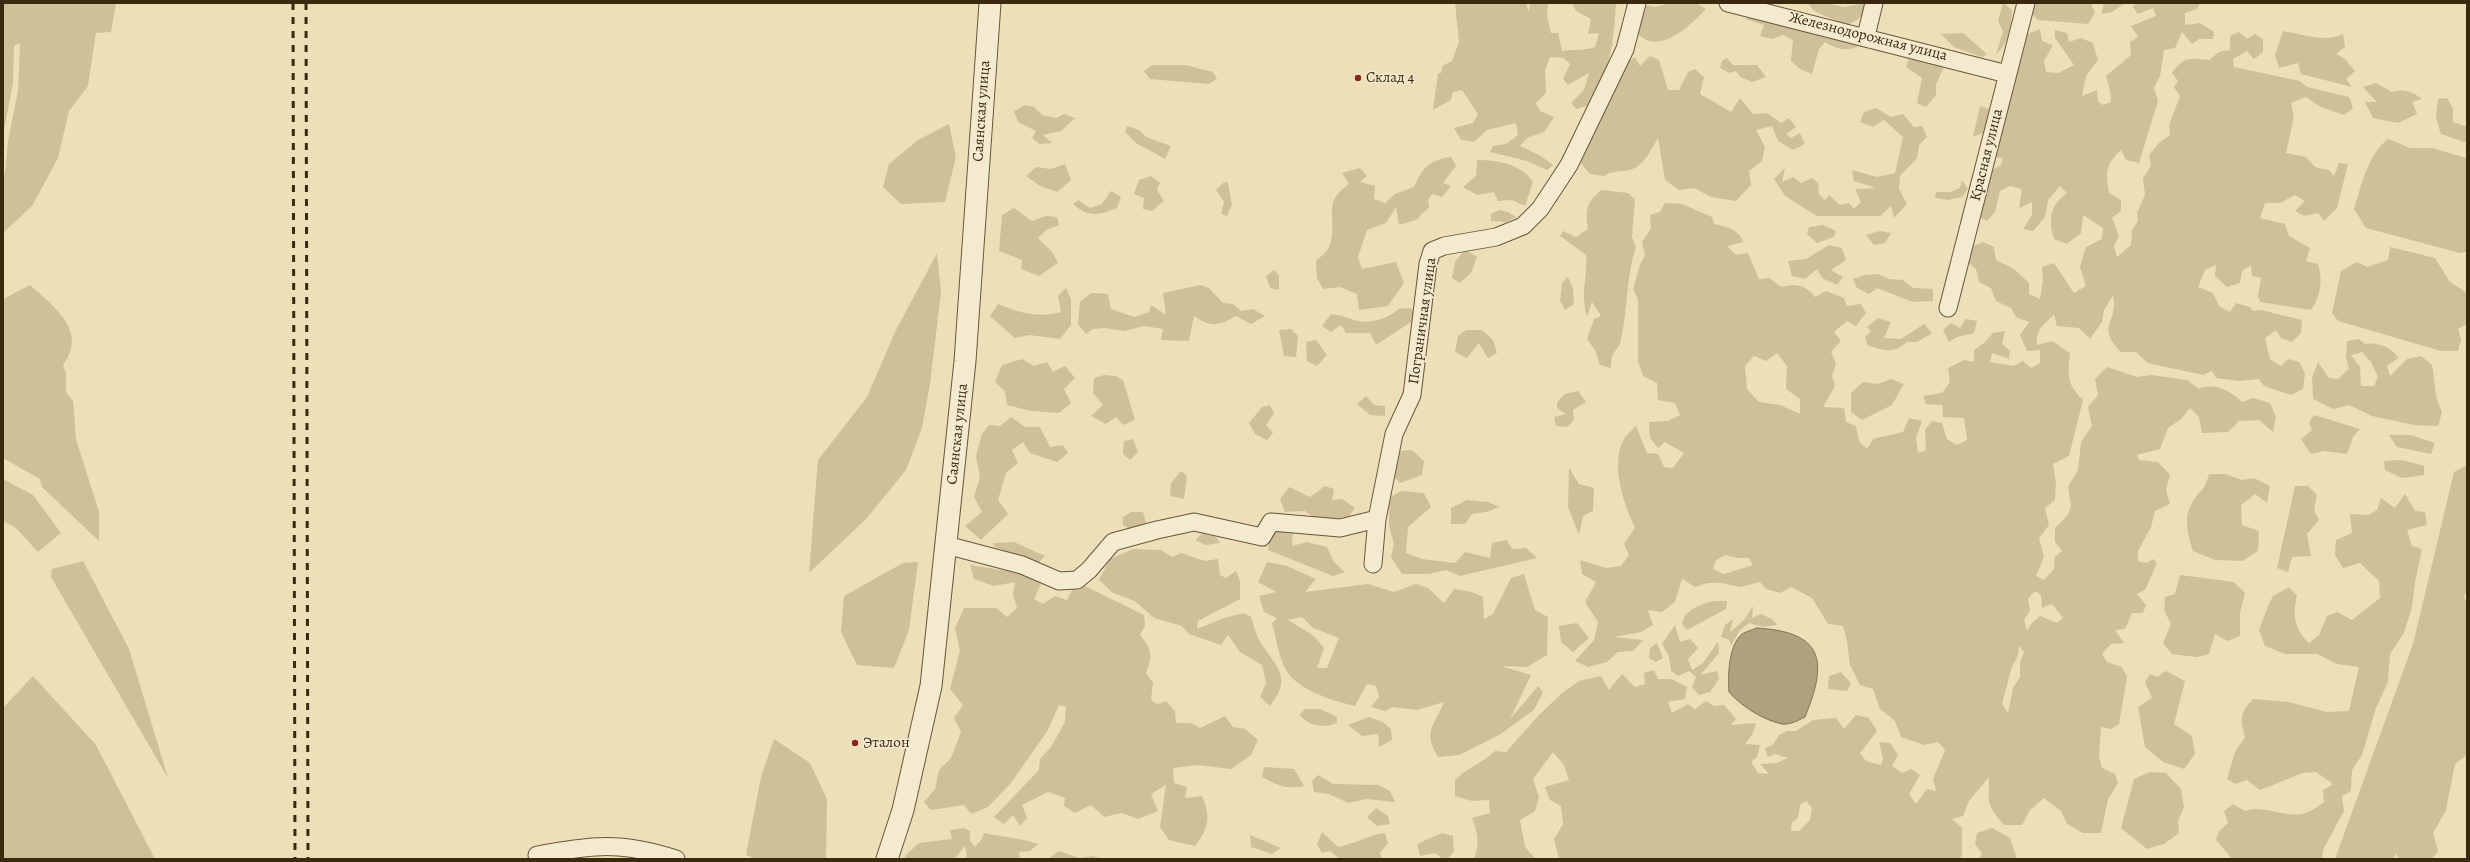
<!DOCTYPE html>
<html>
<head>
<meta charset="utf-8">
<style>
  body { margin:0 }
  #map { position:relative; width:2470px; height:862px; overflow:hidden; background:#eddfb7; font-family:Alegreya,serif }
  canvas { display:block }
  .frame { position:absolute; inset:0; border:4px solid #3b290f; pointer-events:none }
</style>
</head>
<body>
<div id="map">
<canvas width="2470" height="862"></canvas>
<div class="frame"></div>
</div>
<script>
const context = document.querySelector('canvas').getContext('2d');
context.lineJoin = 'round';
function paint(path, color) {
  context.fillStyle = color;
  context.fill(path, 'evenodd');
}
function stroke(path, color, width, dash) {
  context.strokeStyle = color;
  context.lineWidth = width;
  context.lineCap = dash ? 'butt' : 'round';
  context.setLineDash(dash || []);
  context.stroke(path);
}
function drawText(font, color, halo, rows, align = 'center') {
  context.font = font + ' Alegreya,serif';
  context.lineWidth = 3;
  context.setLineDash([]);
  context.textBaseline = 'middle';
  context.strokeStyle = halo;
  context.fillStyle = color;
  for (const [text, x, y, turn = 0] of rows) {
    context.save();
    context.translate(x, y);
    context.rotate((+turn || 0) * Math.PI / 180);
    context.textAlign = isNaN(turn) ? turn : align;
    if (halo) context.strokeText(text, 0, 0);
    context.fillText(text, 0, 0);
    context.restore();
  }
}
const green = new Path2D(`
  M3 3H116L111 32 96 33 88 86 69 111 58 158 32 206 3 233V175L5 173 8 141 18 91 20 43 14 46 13 83 3 135Z
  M1455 3H1526L1529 12 1530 3H1548L1547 16 1551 33H1558L1562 51C1574 49 1584 51 1595 47L1599 33 1588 34 1591 19 1576 11 1572 3H1616C1614 41 1610 72 1590 105L1576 109 1571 103 1584 90 1589 73 1568 85 1563 79 1570 64 1563 58 1550 57 1545 70 1546 93 1536 103 1540 111 1554 117 1544 132 1527 138 1520 146 1541 156 1553 165 1547 170 1527 161 1490 152 1493 146 1506 144 1518 135 1516 123 1487 130 1474 142 1461 140 1454 128 1473 123 1478 114 1462 90 1453 92 1451 100 1433 110 1438 73H1441L1442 66 1452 61 1459 42Z
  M1671 3H1696L1706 9C1687 29 1653 61 1632 26L1641 4 1655 7Z
  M1808 3H1827L1843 7 1867 3C1866 16 1857 21 1846 25L1814 11Z
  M2003 3 2012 10C2011 27 2008 43 1996 55L2003 31 1998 21Z
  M2034 3H2091L2095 13 2088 24 2038 20 2031 13Z
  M2104 3H2125L2112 12 2101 14Z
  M2136 3H2200L2197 9 2185 13V25L2200 23 2214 32 2213 39H2199L2192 44 2182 32 2175 48 2164 50 2160 76 2154 88 2158 101 2139 163 2126 160 2121 150C2105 165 2106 171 2109 193L2121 200V211L2112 218 2119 236 2114 246 2117 257 2131 245 2132 230 2138 221 2137 213 2145 195 2143 178 2151 166 2149 155 2159 143 2170 135 2169 125 2180 96 2174 87 2178 81 2172 73C2184 56 2190 58 2209 60L2219 52 2230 50V36L2239 32 2247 39 2255 34 2263 39V52L2254 59 2247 51 2233 59 2234 67 2300 81 2307 87 2349 97 2353 108 2344 115 2321 107 2306 97 2291 103 2294 117 2286 153 2306 157 2315 167 2329 170 2334 176 2339 163 2348 164 2337 208 2324 221 2318 213 2304 216 2295 211 2305 201 2295 195 2280 203H2265L2260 218 2285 224 2289 236 2310 248 2306 261 2318 264C2323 280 2321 296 2311 310L2260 302 2258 296 2261 278 2252 276 2251 265 2242 271 2240 283 2227 287 2215 276 2216 265 2205 270 2198 287 2213 293 2219 306 2230 312 2236 303 2250 307 2253 311 2261 310 2302 320 2301 333 2292 342 2281 338 2276 330 2265 338 2270 359 2281 366 2288 359 2299 362 2305 373 2303 389 2291 395 2264 386 2259 379 2239 381 2216 378 2212 371 2203 375 2148 363 2136 352H2121C2095 325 2119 323 2113 295L2104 310 2102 322 2090 339 2079 328 2057 326 2054 315C2043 324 2036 330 2037 345L2052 341 2070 353C2068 376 2066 383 2083 400L2069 456 2053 464 2056 483 2055 500 2045 508 2049 525 2039 538 2044 557 2036 576 2044 580 2054 569 2055 557 2062 551 2055 542V528L2068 515 2071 506 2068 487 2078 470 2081 442 2092 426 2088 407 2098 395 2095 379 2107 367 2137 377 2151 375 2187 380 2199 389C2214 382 2231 391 2242 402L2253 398 2270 403 2276 417 2273 432 2259 420 2239 421 2228 432 2202 433 2199 417 2190 408 2181 419 2168 428 2160 449 2137 455 2139 460 2158 462 2170 475 2166 490 2170 504 2155 511 2151 527 2138 551V561L2147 563 2153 559 2157 563 2145 590 2137 594 2146 605 2143 613H2132L2125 629 2115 630 2124 643 2111 644 2102 654 2107 662 2122 667 2127 677 2119 724 2111 729 2101 727 2099 756 2102 768 2115 774 2118 783 2108 799 2101 833H2083L2067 824 2061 811 2044 798 2030 810 2022 825H2004C1985 802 1989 805 1989 777L1969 801 1963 816 1952 819 1962 828V855L1960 859H1559L1554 839 1563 824 1561 806 1550 800 1545 787 1569 780 1564 765 1553 752 1533 779 1539 797 1535 811 1520 820 1525 847 1536 859H1474C1480 844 1478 833 1472 818L1490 813 1489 800 1472 801 1455 796V780C1467 768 1482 763 1495 751L1506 752 1538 716 1562 693 1579 681 1601 676 1609 690 1622 674 1635 687 1645 684 1644 673 1654 670 1658 679H1671L1687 687 1685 699 1668 702 1672 713 1688 704 1695 709 1706 701 1714 706 1724 705 1736 719 1731 725 1756 723 1752 735 1745 744 1760 745 1757 757 1751 762 1758 773 1769 774 1760 764 1777 763 1788 758 1775 754 1768 757 1765 748 1773 745 1779 735 1787 731H1796L1813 720 1836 718 1844 729 1856 715 1869 718 1877 731 1860 753 1866 761 1881 765 1883 759 1879 742 1890 743 1898 755 1892 766 1902 773 1911 769 1920 775 1909 794 1916 804 1927 789 1936 791 1933 779 1945 750 1938 742 1924 745 1901 737 1895 721 1880 709 1873 689 1860 685 1850 665 1847 641 1843 626 1828 624 1812 598 1791 587 1780 593 1766 589 1760 582 1740 587 1722 583H1708L1695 587 1682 579 1675 602 1662 612 1648 610 1653 625 1641 632 1614 637 1643 640 1633 651 1618 652 1607 662 1588 667 1575 661 1594 640 1598 622 1585 602 1596 582 1582 574 1580 560 1606 568 1621 566 1629 555 1624 544 1635 528C1624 504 1609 463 1625 437 1628 433 1633 430 1636 426L1647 453 1658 454 1664 467 1673 468 1684 453 1665 442 1658 448 1650 438 1649 422 1668 421 1680 415 1675 403 1658 400 1657 383 1643 376 1638 361V299L1633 289 1640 265 1645 255 1642 242 1651 228 1650 215 1660 212 1665 203 1682 204 1712 217 1714 224C1725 226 1740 230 1743 242L1727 246 1736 255 1748 253 1759 279 1769 278 1781 287C1796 283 1806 285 1815 297L1826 291 1844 298 1847 306 1861 304 1866 313 1856 326 1847 321 1834 332 1841 341 1831 352 1836 363 1832 376 1835 386 1823 407 1844 408 1846 422 1856 426 1859 441 1867 449 1873 439 1903 432 1909 418 1922 421 1916 438 1918 453 1926 450 1925 430 1932 421 1942 423 1947 439 1957 445 1967 440 1964 418 1943 417 1942 405 1926 404 1923 396 1942 393 1950 382 1948 368 1964 360 1974 362V350L1984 343 1993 333 2005 331 2002 344 2010 351 2009 359 1992 353 1990 362 2014 366 2023 361 2031 368 2040 363V350L2027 351 2020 335 2029 322 2016 317 2011 308 1996 301 1991 288 1979 282 1976 269 1966 261 1969 248 1983 242 1994 247 1996 260 2014 269 2029 283V294L2040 299 2043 280 2042 267 2054 263 2074 293 2086 286 2080 267 2086 247 2102 239 2103 228 2083 215 2081 233 2067 244 2054 239C2048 218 2050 206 2067 193L2060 186 2048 200 2045 217 2033 231 2023 229 2032 215V202L2019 208 2022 189 2010 186 2000 191 1995 212 1987 221 1976 215 1990 171 2001 165 2003 158 1992 157 2021 46 2027 34 2040 29 2042 41 2053 45 2044 61 2046 72 2058 73 2074 65 2055 38V30L2067 33 2069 42 2081 38 2093 43 2098 60 2086 76 2082 96 2097 90 2098 101 2103 105 2111 102 2110 90 2106 76 2131 55 2130 42 2138 37 2131 26 2156 16 2153 8 2138 14 2133 7ZM1777 353 1787 366 1786 389 1800 399V414L1780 405 1759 402 1747 389 1745 366 1754 356 1766 361ZM1726 555 1737 558H1749L1753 565 1724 574 1713 569 1716 560ZM2035 591 2041 595 2042 608 2052 604 2063 618 2057 623 2040 616 2032 623 2027 631 2024 620 2030 610 2028 599ZM2019 646 2024 652 2020 662V677L2013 688 2008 713 2002 704 2012 666 2018 656ZM1806 801 1812 808 1810 820 1799 831H1791L1792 822 1798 818 1800 805Z
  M1752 15 1762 21H1776L1863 43C1850 53 1838 50 1825 42L1819 49 1812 74 1800 69 1791 61 1793 40 1783 35 1772 39 1760 36 1764 25 1745 19Z
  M2283 31C2302 34 2325 43 2343 34L2345 47 2336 54 2345 59 2355 71 2346 79 2352 87 2301 74 2298 63 2279 68 2275 55Z
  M1963 33 1987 54 1982 57 1954 47 1941 34Z
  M1910 55 1924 62 1931 60 1944 67 1936 84V95L1926 107 1917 103 1922 78 1906 67Z
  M1650 56 1659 60 1668 90H1679L1688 72 1695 69 1704 77 1700 94 1731 112 1740 98 1753 114 1767 113 1781 123 1789 118 1796 127 1786 134 1791 138 1800 133 1805 144 1793 150 1778 141 1772 126 1756 130 1765 147 1762 161 1749 171 1751 185 1736 201 1711 197 1694 188 1679 190 1665 180 1658 138C1652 148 1646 162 1635 168 1625 173 1614 169 1604 176L1590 174 1580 162 1584 147 1624 64 1635 57 1640 66Z
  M1727 58 1733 65H1757L1766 77 1752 82 1740 77 1736 71 1730 73 1720 68 1722 61Z
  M1152 65H1186L1213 72 1217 79 1209 84 1150 79 1144 71Z
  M2376 83 2392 92C2405 88 2413 92 2422 99L2412 102 2417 114 2398 123 2373 118 2365 102H2377L2363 87Z
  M2447 98 2453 109V122L2467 127V143L2441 134 2436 118 2438 99Z
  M1025 105 1034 107 1042 115 1056 118 1064 114 1075 118 1061 131 1043 135 1052 143 1039 144 1032 138 1036 131 1018 122 1014 111Z
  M1980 106 1989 109 1988 125 1985 132 1973 137Z
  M1876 108 1891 117 1903 114 1914 127 1922 126 1927 137 1919 145 1917 158 1900 176 1899 189 1907 204 1894 218 1891 206 1880 216H1817L1785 196 1774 179 1785 168 1782 182 1793 177 1801 183 1812 178 1818 183 1819 194 1825 200 1829 195 1840 205 1849 203 1854 209 1861 202 1855 189 1876 188 1854 181 1852 170 1877 177 1895 173 1903 137 1884 120 1873 127 1860 122 1864 112Z
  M949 124 956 157 945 202 901 204 883 187 889 164 918 140Z
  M1127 126 1139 130 1146 137 1171 146 1165 159 1136 143 1125 132Z
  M2388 139 2410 148H2432L2467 158V252L2460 253 2366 228 2354 209C2362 184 2367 156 2388 139Z
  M1451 157 1456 166 1443 183 1451 186 1442 197 1432 194 1428 200 1429 207 1416 220 1399 225 1396 207 1386 223 1367 230 1358 257 1362 269 1396 262 1404 283 1388 306 1359 310 1357 294 1340 287 1323 289 1317 278 1316 261C1320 257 1327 252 1329 247 1340 220 1319 204 1349 184L1342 173 1360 168 1367 176 1360 182 1375 186 1374 199 1385 203 1395 194 1414 187C1422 168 1429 160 1451 157Z
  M1477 160C1497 160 1522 164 1533 182L1525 206 1512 200 1498 201 1494 192 1477 195 1463 187 1476 176Z
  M1065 164 1071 180 1057 192 1040 186 1026 176 1036 167 1051 169Z
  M1151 176 1160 183 1157 190 1164 201 1152 211 1143 209 1144 198 1134 194 1139 180Z
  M1962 180 1968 189 1962 197 1948 200 1935 198 1936 192H1950L1960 188Z
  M1228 182 1232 205 1227 216 1221 214 1224 202 1216 190 1223 183Z
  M1601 190 1628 193 1635 200 1632 237 1636 247C1626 276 1628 309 1621 339 1618 353 1611 348 1611 368L1600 365 1595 350 1587 339 1594 319 1601 316 1592 302 1587 317C1580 292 1588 279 1586 255L1560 236 1563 231 1576 237 1588 229C1585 210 1586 203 1601 190Z
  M1111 191 1121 197 1117 208C1100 215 1088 218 1073 204L1078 200 1090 208 1102 204Z
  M1014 208 1032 221 1046 216 1057 217 1059 225 1046 230 1038 238 1052 252 1058 263 1039 276 1021 269 1022 260 999 251 1002 215Z
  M1500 210 1508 212 1516 217 1506 222 1491 221V214Z
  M1823 225 1836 231 1834 237 1817 243 1807 234 1809 227Z
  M1880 231 1891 233 1885 243 1874 245 1866 235Z
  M1829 245 1842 248 1846 260 1831 270 1843 277 1837 285 1822 278 1817 269 1805 279 1792 276 1788 261 1806 259Z
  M2390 247 2435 258 2450 282 2467 293V324L2458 329 2461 339 2458 351H2441L2338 321 2332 313 2341 271 2357 262 2367 267 2388 260Z
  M1465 249 1477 257 1471 273 1460 283 1452 278 1455 262Z
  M937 253 941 292 930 384 922 428 906 470 867 518 809 573 818 460 867 397 895 332Z
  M1274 270 1279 275V290L1270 288 1266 276Z
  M1878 274 1889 279 1903 280 1913 288 1933 289V301L1913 302 1877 288 1869 294 1857 288 1853 279 1865 275Z
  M1568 277 1573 288 1574 304 1565 310 1560 301 1562 283Z
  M30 285C53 306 89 331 63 365L66 373V392L73 401 76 439 99 512V541L42 487 40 479 3 458V299Z
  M1200 285 1209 288 1223 303 1233 304 1241 311 1253 309 1265 316 1251 324 1236 316C1218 326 1212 328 1194 316L1189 341 1161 340 1163 329 1144 326 1124 331 1105 328 1093 329 1086 334 1078 324 1080 302 1091 293 1108 294 1111 309 1134 317 1149 312 1151 305 1166 315 1163 293Z
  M1066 288 1071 300V325L1060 339 1029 335 1015 338 990 316 998 304C1019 313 1039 318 1061 312L1058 296Z
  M1411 308 1417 318 1376 345 1370 333H1346L1341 325 1331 332 1322 326 1331 314C1341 315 1348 318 1358 321 1370 324 1390 318 1398 309Z
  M1878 318 1891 322 1884 338 1901 339 1924 324 1932 333 1917 342H1907C1894 354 1883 351 1867 345L1865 336 1871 332 1867 327Z
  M1966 319 1977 321 1974 333 1957 337 1949 342 1943 330 1951 323 1960 328Z
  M1291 329 1298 336 1296 357 1284 356 1279 330Z
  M1466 330H1482L1493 340 1497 353 1488 358 1479 343 1467 358 1455 352 1458 336Z
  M2359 339 2365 344C2377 342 2392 347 2398 358L2387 366 2390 376 2407 359 2421 356 2432 365C2436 385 2433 393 2442 412L2438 426 2414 425 2372 416 2349 405 2333 409 2313 399 2312 378 2318 362 2329 378 2338 379 2349 369 2346 357 2347 341ZM2362 352 2371 362 2378 377 2374 386H2361L2360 367 2351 355Z
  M1316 340 1327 355 1317 366 1307 361 1306 342Z
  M1022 359 1034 366 1047 362 1053 372 1065 366 1075 378 1064 389 1071 403 1059 413 1031 411 1007 405 1005 391 995 382 1002 365Z
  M1104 375 1115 376 1123 380 1135 420 1123 425 1116 417 1106 424 1091 416 1103 405 1093 393 1094 378Z
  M1891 379 1904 384 1892 405 1862 420 1851 412V393L1863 382 1878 384Z
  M1578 391 1586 402 1573 410 1574 420 1567 427 1556 426 1554 417 1566 414 1557 408V402L1565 394Z
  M1366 396 1374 405 1385 406V416L1370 415 1357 404Z
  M1270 405 1274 413 1266 425 1273 433 1267 440 1255 434 1249 423 1262 407Z
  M2314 415 2360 429 2353 437 2347 454 2324 451 2311 454 2301 439 2312 430 2309 422Z
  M1011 417 1025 427H1040L1050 447 1063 445 1068 453 1057 462 1030 453 1023 442 1012 450 1018 463 1006 473 998 500 1008 514 981 540 965 526 982 512 974 497 980 477 976 456 982 434 989 425 1000 426Z
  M2389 435H2411L2435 443 2431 454 2397 447Z
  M1133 439 1138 452 1130 460 1123 454 1124 441Z
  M1412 450 1424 461 1422 475 1400 483 1392 475 1397 451Z
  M2402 460 2424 466V475L2402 478 2385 470 2384 461Z
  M2467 465V591L2464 596 2467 606V755L2455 764 2446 810 2433 833 2438 851 2432 859H2399L2396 853 2394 859H2335L2413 644 2454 472Z
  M1569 468 1579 484 1594 488 1593 511 1583 516 1579 535 1568 507Z
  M1181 471 1187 476 1184 499 1170 496 1171 483Z
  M2209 474H2226L2242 480 2254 478 2270 486 2267 503 2255 494 2241 505 2242 525 2259 531 2258 551 2242 561 2215 560 2193 551C2188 535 2183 519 2192 503 2199 490 2204 493 2209 474Z
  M3 479 33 495 61 533 38 552 16 528 3 521Z
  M1325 486 1334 489 1332 500 1342 499 1355 508 1349 516 1320 522 1305 511 1285 512 1280 499 1289 487 1310 497Z
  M2295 486H2308L2317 495 2314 510 2319 520 2307 534 2311 556 2292 557 2288 572 2277 568Z
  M1401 491 1424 493 1431 507 1408 527 1406 553 1422 559 1455 563 1465 552 1490 558 1492 543 1507 540 1512 549 1526 548 1537 558 1460 576 1446 570 1429 574H1402L1391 557 1394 544 1389 526V498Z
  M2405 494 2415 511 2425 512 2427 525 2407 530 2412 546 2422 549 2415 582 2412 607 2404 633 2390 654 2388 682 2376 708 2362 755 2352 770 2351 791 2342 796 2344 811 2323 850 2322 859H2232L2216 840 2219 831 2228 823 2224 811 2233 804 2245 811C2263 803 2290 821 2308 812 2314 810 2319 805 2324 802L2323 790 2333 784 2316 772 2303 773 2260 790 2247 780 2235 784 2227 779 2235 752 2245 737C2240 720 2240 712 2253 699L2288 702 2327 712 2349 711 2359 667 2337 664 2317 654H2285L2265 646 2259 630 2268 606 2273 596 2289 587 2297 596C2292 614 2295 630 2309 643L2319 635 2327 616 2337 612 2352 620 2380 598 2379 581 2360 563 2343 568 2335 555 2336 540 2352 533 2350 514 2368 515 2377 510 2381 498 2395 508Z
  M1467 500 1488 502 1500 507 1486 512 1472 514 1465 524H1451V508Z
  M1131 512H1143L1147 526 1135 532 1123 525V517Z
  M1278 527 1293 528 1292 546 1307 542 1327 547 1334 562 1345 572 1333 576 1268 550 1270 537Z
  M1202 534 1215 536 1220 543 1206 545 1195 540Z
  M1014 542 1045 556 1037 564 995 547 993 543Z
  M1133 549 1161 550 1172 557 1181 553 1205 561 1218 559 1220 575 1226 578 1236 571 1240 581V599L1198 621 1197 629 1224 618 1244 613 1251 617C1254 625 1256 636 1261 643 1278 669 1292 678 1270 706L1260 697 1266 683 1262 665 1240 652 1228 635 1221 645 1189 634 1182 626 1154 618 1135 601 1113 593 1099 580 1110 559Z
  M83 561 129 649 168 778 51 577 52 569Z
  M918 562 909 630 894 668 857 665 841 632 844 596 903 563Z
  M1267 562 1287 566 1316 579 1305 592 1368 584 1394 592 1416 584 1428 588 1444 603 1454 589 1472 592 1483 597 1484 619 1493 614 1511 578 1524 574 1535 610 1548 617 1547 655 1527 667 1501 666 1531 675 1510 719 1538 686 1543 692 1534 710 1499 735 1459 755 1438 757C1422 731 1435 725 1444 702L1417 710 1393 707 1385 711 1371 707 1379 697 1376 686 1367 684 1355 706C1333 701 1293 689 1284 666 1278 653 1276 637 1272 623L1277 618 1264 612 1259 596 1276 592 1258 582ZM1302 617 1313 628 1339 638 1327 668H1317L1324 648 1314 636 1288 620Z
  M970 565 1025 574 1041 584 1034 599 1043 604 1055 596 1067 600 1073 588 1085 586 1144 615 1145 626 1140 635C1152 650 1153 655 1146 673L1153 683 1151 700 1157 704 1166 701 1175 711 1176 723H1191L1200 728 1225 716 1233 727 1245 729 1258 740 1251 755 1231 769 1197 765 1173 768 1174 783 1187 787 1185 798 1202 796C1211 817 1209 828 1195 846L1169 840 1160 827 1166 785 1151 794 1158 811 1138 819 1122 813 1104 817 1091 805 1075 813 1064 806 1065 798 1048 792 1022 805 1027 818 1020 826 1013 815 1004 824 994 817 1039 770 1040 759 1051 747 1065 722 1066 707 1059 705 1048 730 1011 783 988 807 971 814 964 805 931 810 924 802 935 789 939 770 951 758 961 732 954 718 963 705 950 689 960 651 955 628 964 608H996L1007 617 1017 608 1013 595 1015 582 994 586 974 579Z
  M2180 575 2234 582 2245 593 2240 613V636L2227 641 2215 634 2209 654 2196 657 2172 654 2163 643 2171 624 2164 610 2165 597 2175 594Z
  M1714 601H1727L1726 609 1687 630 1682 624C1685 609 1701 604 1714 601Z
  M1753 606 1752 618 1761 614 1772 619 1777 625 1763 627 1749 623 1740 630 1731 646 1729 640 1721 637 1725 625 1733 619 1730 632 1744 620Z
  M1577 623 1589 638 1573 652 1561 642 1559 626Z
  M1675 625 1680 642 1690 639 1698 648 1688 659 1692 670 1702 664 1718 642 1719 653 1700 675 1717 671 1719 679 1710 692 1699 695 1692 687 1696 677 1689 671 1678 676 1671 671 1669 656 1662 644Z
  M1657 643 1663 658 1656 662 1649 658 1650 648Z
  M2166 671 2185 681 2174 724 2192 736 2195 754 2184 769 2163 762 2145 747 2138 707 2152 698 2145 682 2150 674 2157 677Z
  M1841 672 1851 683 1847 691 1828 689 1829 676Z
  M33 676 96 745 155 859H3V708Z
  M1305 709H1320L1337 717V723C1323 729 1310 726 1299 715Z
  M1369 717 1383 722 1391 729 1392 740 1379 747 1378 734 1362 736 1348 725Z
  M774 739 810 763 827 799 826 859H756L746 855 761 777Z
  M1264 767 1294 769 1304 786C1287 790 1277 785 1262 777Z
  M2150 772 2166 773 2181 789 2184 807 2178 821 2179 833 2164 844 2147 849 2121 828 2134 779Z
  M1318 775 1333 784 1378 785 1390 791 1395 802 1366 799 1348 803 1329 794 1314 792 1312 781Z
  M1376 808 1388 816 1390 824 1377 826 1367 817Z
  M964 828 970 831V841L975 847 982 839 984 833C1003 837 1020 838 1038 844L1030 851 1019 852 1020 859H965L967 856 965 846 955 859H906L905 856 919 843 952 839 950 830Z
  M1992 828 2010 838 2017 859H1979L1982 854 1975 844 1977 833Z
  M1322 832 1338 847C1355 844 1368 835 1385 833L1388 843 1380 853 1382 859H1340L1330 851 1322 853 1317 844Z
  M1442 833 1453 836 1454 851 1448 859H1443L1435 853 1420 856 1417 844Z
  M1250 835 1281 848 1272 854 1251 847Z
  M1059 851 1080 858 1093 856 1103 859H1048Z`);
const water = new Path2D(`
  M1757 628C1824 632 1828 661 1805 717 1799 720 1790 725 1782 724 1763 720 1741 706 1729 692 1728 676 1728 646 1742 634 1745 632 1752 630 1757 628Z`);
const minor = new Path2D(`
  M1728 3 2007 74
  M1866 36 1874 3
  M1948 308 2026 3
  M946 545 1022 565 1059 581 1077 580 1089 570 1113 542 1157 530 1194 522 1262 537 1271 522 1340 528 1377 519
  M1373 564 1377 519 1394 434 1412 395 1428 264 1432 251 1444 246 1496 237 1523 226 1540 209 1569 165 1625 49 1637 3
  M537 855C594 845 620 841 676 859`);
const tertiary = new Path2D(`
  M887 859 903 810 931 686 965 361 990 3`);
const rail = new Path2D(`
  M293 3 295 859
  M306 3 308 859`);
const markers = [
  [1358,78,4,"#8f2418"],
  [855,743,4,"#8f2418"]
];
const streetNames = [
  ["Железнодорожная улица",1868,37,14],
  ["Саянская улица",982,111,-86],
  ["Красная улица",1987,155,-76],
  ["Пограничная улица",1423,321,-82],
  ["Саянская улица",958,434,-84]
];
const poiNames = [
  ["Склад 4",1366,78],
  ["Эталон",863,743]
];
paint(green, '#cfc09a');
paint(water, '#b0a17e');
stroke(water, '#817152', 1);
stroke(minor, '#685639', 19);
stroke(tertiary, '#685639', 23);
stroke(minor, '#f3ead0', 17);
stroke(tertiary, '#f3ead0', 21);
stroke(rail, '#3b290f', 3, [7, 7]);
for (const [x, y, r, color] of markers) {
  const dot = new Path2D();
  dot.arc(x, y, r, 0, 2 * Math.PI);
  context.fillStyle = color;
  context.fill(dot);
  stroke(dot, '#f3ead0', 1.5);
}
drawText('15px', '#3b290f', '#f3ead0', streetNames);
drawText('15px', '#3b290f', '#f3ead0', poiNames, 'left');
</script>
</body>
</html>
